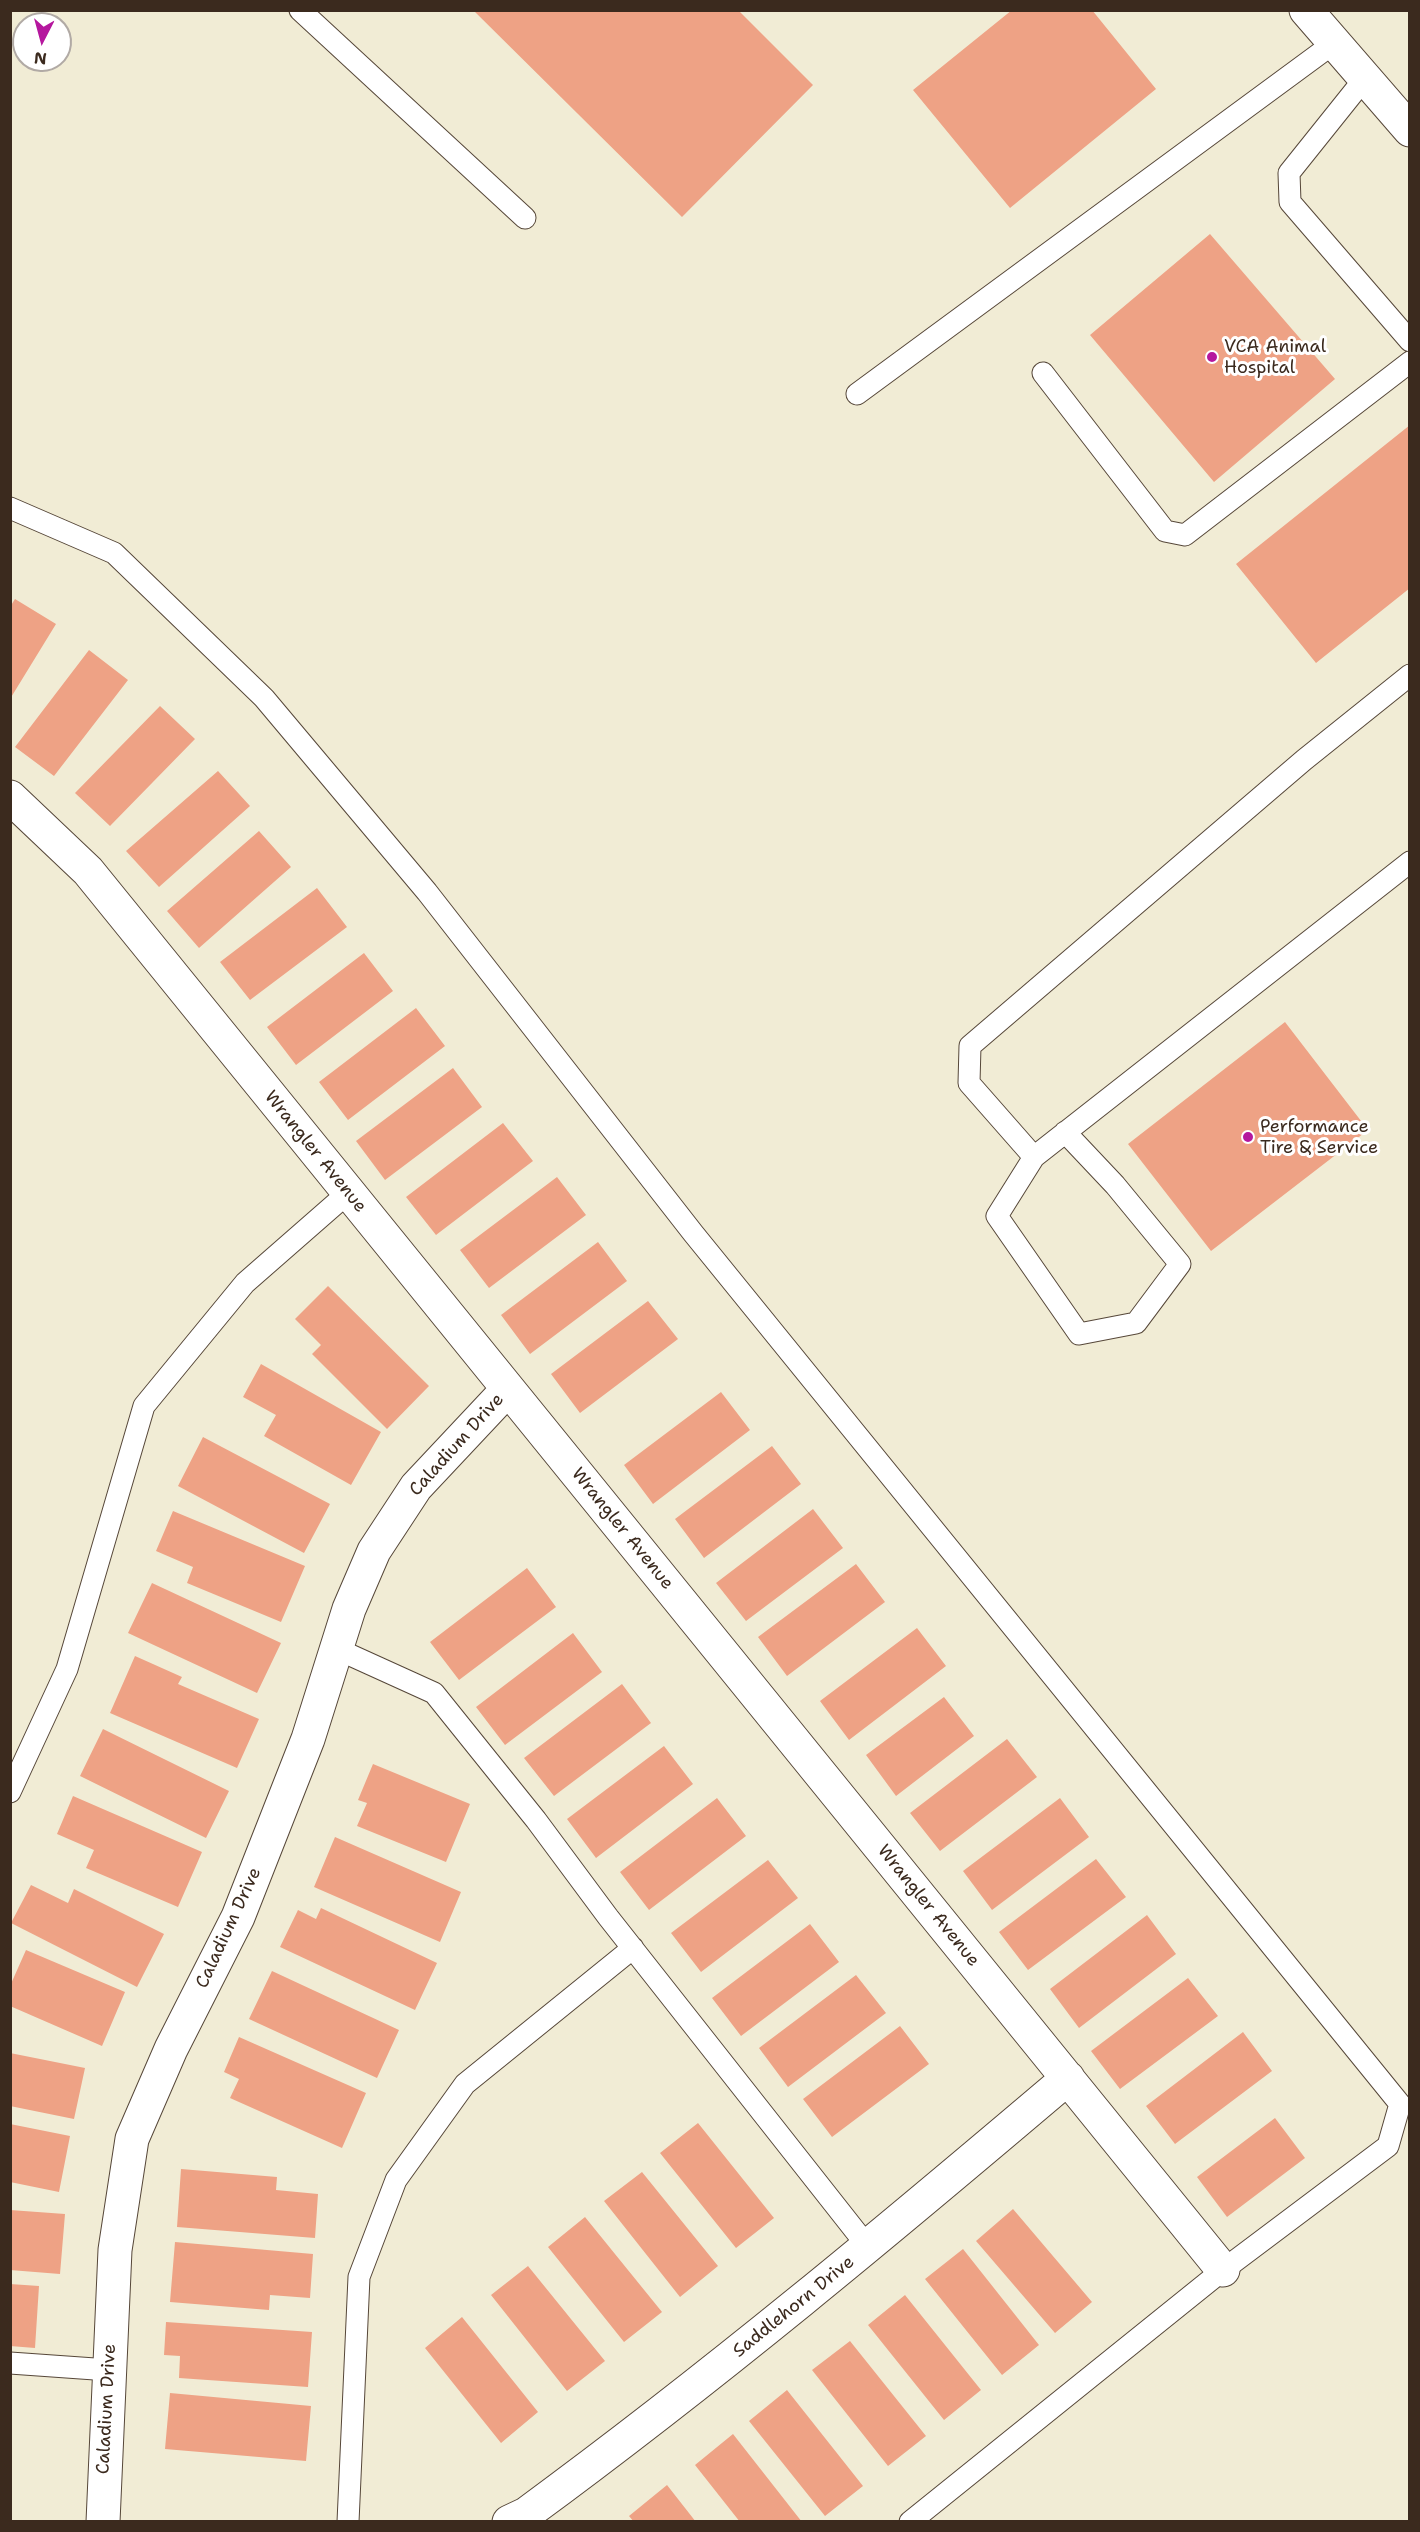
<!DOCTYPE html>
<html>
<head>
<meta charset="utf-8">
<style>
  body { margin:0 }
  #map { position:relative; width:1420px; height:2532px; overflow:hidden; background:#f1ecd5; font-family:"Shantell Sans",sans-serif }
  canvas { display:block }
  .frame { position:absolute; inset:0; border:12px solid #3b2a1e; pointer-events:none }
  .north { position:absolute; left:12px; top:12px; width:60px; height:60px; box-sizing:border-box; background:#fff; border:2px solid #b1aaa5; border-radius:50%; rotate:186deg; font-size:16px; font-weight:700; line-height:24px; text-align:center; color:#3b2a1e }
  .north::after { content:''; display:block; margin:auto; width:21px; height:27px; background:#b5179e; clip-path:polygon(50% 0,100% 100%,50% 72%,0 100%) }
</style>
</head>
<body>
<div id="map">
<canvas width="1420" height="2532"></canvas>
<div class="frame"></div>
<div class="north">N</div>
</div>
<script>
const context = document.querySelector('canvas').getContext('2d');
context.lineJoin = 'round';
function paint(path, color) {
  context.fillStyle = color;
  context.fill(path, 'evenodd');
}
function stroke(path, color, width, dash) {
  context.strokeStyle = color;
  context.lineWidth = width;
  context.lineCap = dash ? 'butt' : 'round';
  context.setLineDash(dash || []);
  context.stroke(path);
}
function drawText(font, color, halo, rows, align = 'center') {
  context.font = font + ' "Shantell Sans",sans-serif';
  context.lineWidth = 6;
  context.setLineDash([]);
  context.textBaseline = 'middle';
  context.strokeStyle = halo;
  context.fillStyle = color;
  for (const [text, x, y, turn = 0] of rows) {
    context.save();
    context.translate(x, y);
    context.rotate((+turn || 0) * Math.PI / 180);
    context.textAlign = isNaN(turn) ? turn : align;
    if (halo) context.strokeText(text, 0, 0);
    context.fillText(text, 0, 0);
    context.restore();
  }
}
const building = new Path2D(`
  M473 10H738L813 85 682 217Z
  M1012 10H1092L1156 89 1010 208 913 90Z
  M1210 234 1335 379 1214 482 1090 335Z
  M1410 425V588L1316 663 1236 564Z
  M15 599 56 624 10 699V607Z
  M89 650 128 680 54 776 15 747Z
  M160 706 195 739 110 826 75 793Z
  M218 771 250 806 159 887 126 851Z
  M259 831 291 867 199 948 167 911Z
  M317 888 347 927 250 1000 220 962Z
  M364 953 393 991 296 1065 267 1027Z
  M416 1008 445 1046 348 1120 319 1082Z
  M1285 1022 1368 1130 1211 1251 1128 1144Z
  M453 1068 482 1107 385 1180 356 1141Z
  M503 1123 533 1161 436 1235 406 1197Z
  M557 1177 586 1215 489 1288 460 1250Z
  M598 1242 627 1281 530 1354 501 1315Z
  M328 1286 429 1386 387 1429 312 1354 321 1345 295 1319Z
  M648 1301 678 1339 580 1413 551 1374Z
  M261 1364 381 1432 351 1485 264 1436 276 1415 243 1397Z
  M721 1392 750 1430 653 1504 624 1465Z
  M203 1437 330 1504 304 1553 178 1486Z
  M772 1446 801 1484 704 1558 675 1519Z
  M813 1509 843 1548 746 1621 716 1583Z
  M173 1511 305 1566 281 1622 187 1583 193 1567 156 1551Z
  M856 1564 885 1602 787 1676 758 1637Z
  M527 1568 556 1607 459 1680 430 1642Z
  M152 1583 281 1643 257 1693 128 1633Z
  M917 1628 946 1666 849 1740 820 1701Z
  M573 1633 602 1672 505 1745 476 1707Z
  M135 1656 182 1677 178 1684 259 1719 237 1768 110 1713Z
  M622 1684 651 1723 554 1796 524 1758Z
  M944 1697 974 1736 896 1796 866 1755Z
  M103 1729 229 1791 206 1838 80 1776Z
  M1007 1739 1037 1777 940 1851 910 1813Z
  M664 1746 693 1784 596 1858 567 1819Z
  M373 1764 470 1804 446 1862 357 1826 367 1803 358 1800Z
  M73 1796 202 1852 178 1907 86 1868 94 1850 57 1834Z
  M717 1798 746 1836 649 1910 620 1872Z
  M1060 1798 1089 1837 992 1910 963 1871Z
  M335 1837 461 1892 440 1942 314 1887Z
  M1096 1859 1126 1897 1028 1970 999 1932Z
  M768 1860 798 1898 701 1972 671 1933Z
  M31 1885 68 1903 74 1889 164 1934 137 1987 11 1923Z
  M321 1908 437 1963 415 2010 280 1947 298 1910 316 1919Z
  M1147 1915 1176 1954 1079 2028 1050 1989Z
  M810 1924 839 1962 741 2036 712 1998Z
  M26 1950 125 1992 102 2046 10 2006V1986Z
  M272 1971 399 2030 377 2078 249 2019Z
  M856 1975 886 2013 788 2087 759 2048Z
  M1188 1978 1218 2016 1120 2089 1091 2051Z
  M900 2026 929 2064 832 2137 803 2099Z
  M1243 2032 1272 2071 1175 2144 1146 2106Z
  M239 2037 366 2093 342 2148 230 2098 239 2079 224 2072Z
  M10 2053 85 2068 74 2119 10 2106Z
  M1275 2118 1305 2158 1227 2217 1197 2177Z
  M698 2123 774 2218 736 2248 660 2153Z
  M10 2124 70 2136 59 2192 10 2182Z
  M181 2169 277 2177 276 2190 318 2194 315 2238 177 2227Z
  M642 2172 718 2266 680 2297 604 2201Z
  M1013 2209 1092 2302 1055 2333 976 2241Z
  M10 2210 65 2214 60 2274 10 2270Z
  M585 2217 662 2312 624 2342 548 2247Z
  M175 2242 313 2254 310 2298 270 2295 269 2310 170 2302Z
  M963 2249 1039 2345 1002 2375 925 2279Z
  M528 2266 605 2361 567 2391 491 2295Z
  M10 2284 39 2286 35 2348 10 2346Z
  M905 2295 981 2390 944 2420 868 2325Z
  M462 2317 538 2412 501 2443 425 2348Z
  M166 2322 312 2332 308 2387 179 2378 180 2356 164 2355Z
  M850 2341 926 2436 888 2466 812 2370Z
  M787 2390 863 2486 825 2516 749 2421Z
  M170 2393 311 2406 306 2461 165 2449Z
  M733 2434 802 2522H740L695 2465Z
  M667 2485 696 2522H634L629 2516Z`);
const service = new Path2D(`
  M300 10 525 218
  M1365 78 1289 173 1290 202 1410 341
  M1043 373 1165 531 1185 535 1410 362
  M857 394 1334 43
  M10 508 114 553 264 698 427 892 693 1233 1400 2104 1388 2146 1223 2270 910 2522
  M1065 1132 1115 1185 1180 1264 1136 1323 1079 1334 997 1216 1034 1157 1410 862
  M1034 1157 969 1083 970 1046 1304 760 1410 675
  M337 1649 434 1693 536 1820 608 1917 868 2247
  M10 1792 67 1669 144 1406 245 1283 349 1192
  M10 2363 109 2370
  M348 2522 359 2277 396 2180 465 2084 633 1948`);
const minor = new Path2D(`
  M10 797 88 871 1223 2270
  M103 2522 115 2250 132 2139 171 2049 238 1917 308 1739 349 1609 374 1551 416 1487 508 1389
  M509 2522 526 2514C714 2376 890 2229 1068 2078`);
const secondary = new Path2D(`
  M1306 10 1410 130`);
const markers = [
  [1212,357,6,"#b5179e"],
  [1248,1137,6,"#b5179e"]
];
const poiNames = [
  ["VCA Animal",1224,347],
  ["Hospital",1224,368],
  ["Performance",1260,1127],
  ["Tire & Service",1260,1148]
];
const streetNames = [
  ["Wrangler Avenue",315,1152,51],
  ["Caladium Drive",457,1445,-48],
  ["Wrangler Avenue",622,1529,51],
  ["Wrangler Avenue",928,1906,51],
  ["Caladium Drive",229,1928,-65],
  ["Saddlehorn Drive",794,2307,-39],
  ["Caladium Drive",107,2409,-87]
];
paint(building, '#eea285');
stroke(service, '#564739', 23);
stroke(minor, '#564739', 35);
stroke(secondary, '#564739', 35);
stroke(service, '#fff', 21);
stroke(minor, '#fff', 33);
stroke(secondary, '#fff', 33);
for (const [x, y, r, color] of markers) {
  const dot = new Path2D();
  dot.arc(x, y, r, 0, 2 * Math.PI);
  context.fillStyle = color;
  context.fill(dot);
  stroke(dot, '#fff', 2);
}
drawText('18px', '#3b2a1e', '#fff', poiNames, 'left');
drawText('18px', '#3b2a1e', '#fff', streetNames);
</script>
</body>
</html>
